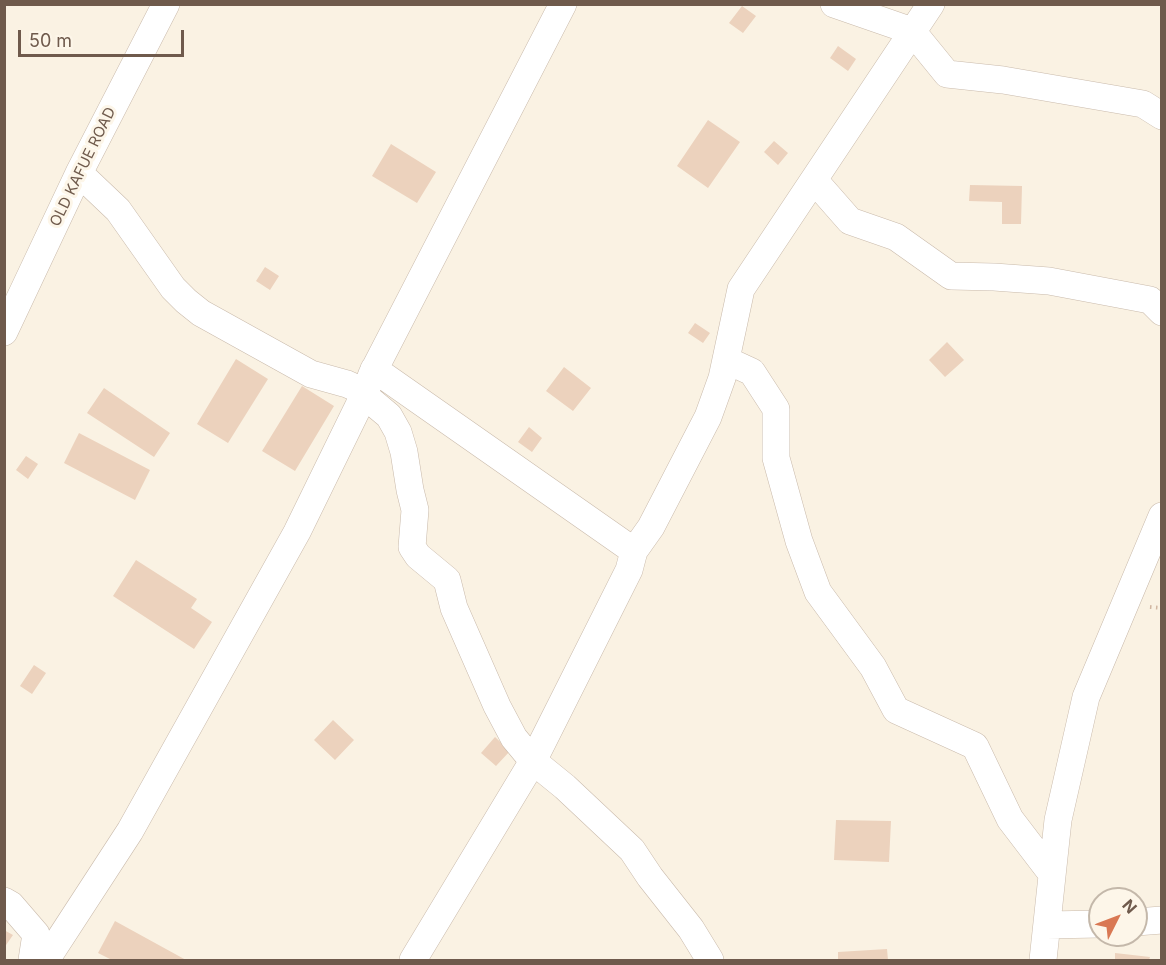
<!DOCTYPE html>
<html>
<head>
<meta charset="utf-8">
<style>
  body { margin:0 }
  #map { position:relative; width:1166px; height:965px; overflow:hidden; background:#faf2e3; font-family:Inter,sans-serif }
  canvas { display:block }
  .frame { position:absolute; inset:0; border:6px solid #6f5a4c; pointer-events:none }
  .north { position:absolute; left:1088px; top:887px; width:60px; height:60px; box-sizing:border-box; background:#fdf6e9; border:2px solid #c4b8aa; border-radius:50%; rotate:48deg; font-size:16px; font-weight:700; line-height:24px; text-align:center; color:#6f5a4c }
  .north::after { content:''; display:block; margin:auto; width:21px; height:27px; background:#d97853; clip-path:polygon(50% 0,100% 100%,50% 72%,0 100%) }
  .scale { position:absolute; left:18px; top:30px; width:166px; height:27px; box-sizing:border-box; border:3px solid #6f5a4c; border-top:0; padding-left:8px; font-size:18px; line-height:21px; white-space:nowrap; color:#6f5a4c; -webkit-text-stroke:4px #fdf6e9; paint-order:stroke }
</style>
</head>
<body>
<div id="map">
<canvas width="1166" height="965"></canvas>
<div class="frame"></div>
<div class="north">N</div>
<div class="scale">50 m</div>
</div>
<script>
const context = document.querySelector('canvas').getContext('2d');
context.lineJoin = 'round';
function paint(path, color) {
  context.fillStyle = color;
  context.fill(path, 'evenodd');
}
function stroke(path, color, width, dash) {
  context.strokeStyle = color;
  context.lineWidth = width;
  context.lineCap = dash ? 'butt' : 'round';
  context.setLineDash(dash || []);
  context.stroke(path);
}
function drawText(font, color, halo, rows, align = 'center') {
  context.font = font + ' Inter,sans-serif';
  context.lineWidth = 6;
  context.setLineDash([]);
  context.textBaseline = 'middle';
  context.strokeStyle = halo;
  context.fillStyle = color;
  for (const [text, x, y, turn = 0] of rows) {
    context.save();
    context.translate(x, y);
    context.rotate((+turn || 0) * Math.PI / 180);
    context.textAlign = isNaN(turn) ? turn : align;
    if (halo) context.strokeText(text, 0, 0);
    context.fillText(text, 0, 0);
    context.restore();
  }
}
const building = new Path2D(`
  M742 6 756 16 743 33 729 23Z
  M838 46 856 59 848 71 830 58Z
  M708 120 740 142 708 188 677 166Z
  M774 141 788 153 778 165 764 152Z
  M391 144 436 172 417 203 372 176Z
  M970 185 1022 186 1021 224H1002V202L969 201Z
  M265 267 279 276 270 290 256 281Z
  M695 323 710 333 703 343 688 333Z
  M947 342 964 360 945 377 929 360Z
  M236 359 268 379 228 443 197 424Z
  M564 367 591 388 573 411 546 391Z
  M302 386 334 406 295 471 262 451Z
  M104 388 170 433 154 457 87 413Z
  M529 427 542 438 532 452 518 442Z
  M79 433 150 470 135 500 64 463Z
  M26 456 38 464 28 479 16 470Z
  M136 560 197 599 191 608 212 622 194 649 113 596Z
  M34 665 46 673 32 694 20 686Z
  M333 720 354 740 335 760 314 740Z
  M495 737 510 751 496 766 481 753Z
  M836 820 891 821 889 862 834 860Z
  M115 921 186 960H112L98 953Z
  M4 930 13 935 4 948Z
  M887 949 888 960H838V952Z
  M1115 953 1150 957 1149 960H1115Z`);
const path = new Path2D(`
  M1150 607 1162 608`);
const minor = new Path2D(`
  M834 4 912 31 947 74 1003 80 1143 104 1162 116
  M79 173 118 210 173 288 186 301 201 313 311 374 347 384 365 392 364 395 389 416 398 432 404 452 410 490 415 510 412 547 418 556 447 580 454 608 497 706 514 738 533 761 565 787 632 850 650 877 691 929 710 960
  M814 180 850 221 896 237 951 276 994 277 1049 281 1150 300 1162 312
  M4 332 79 173 166 4
  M726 360 752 372 776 409V458L799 541 818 592 873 667 896 710 975 746 1010 819 1052 874
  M374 369 634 551
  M4 901 11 905 36 934 32 960
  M1136 922 1162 920
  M1047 925 1100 924
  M46 960 130 831 297 532 364 395 372 374 563 4
  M413 960 533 761 629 570 634 551 651 527 708 417 722 378 741 289 931 4
  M1043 960 1058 820 1086 697 1162 516`);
const streetNames = [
  ["OLD KAFUE ROAD",83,167,-64]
];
paint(building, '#ecd2bd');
stroke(minor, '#c9baab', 28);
stroke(path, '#d1b6a1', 4, [1.5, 4.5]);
stroke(minor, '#fff', 27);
drawText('15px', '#6f5a4c', '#fdf6e9', streetNames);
</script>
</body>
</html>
